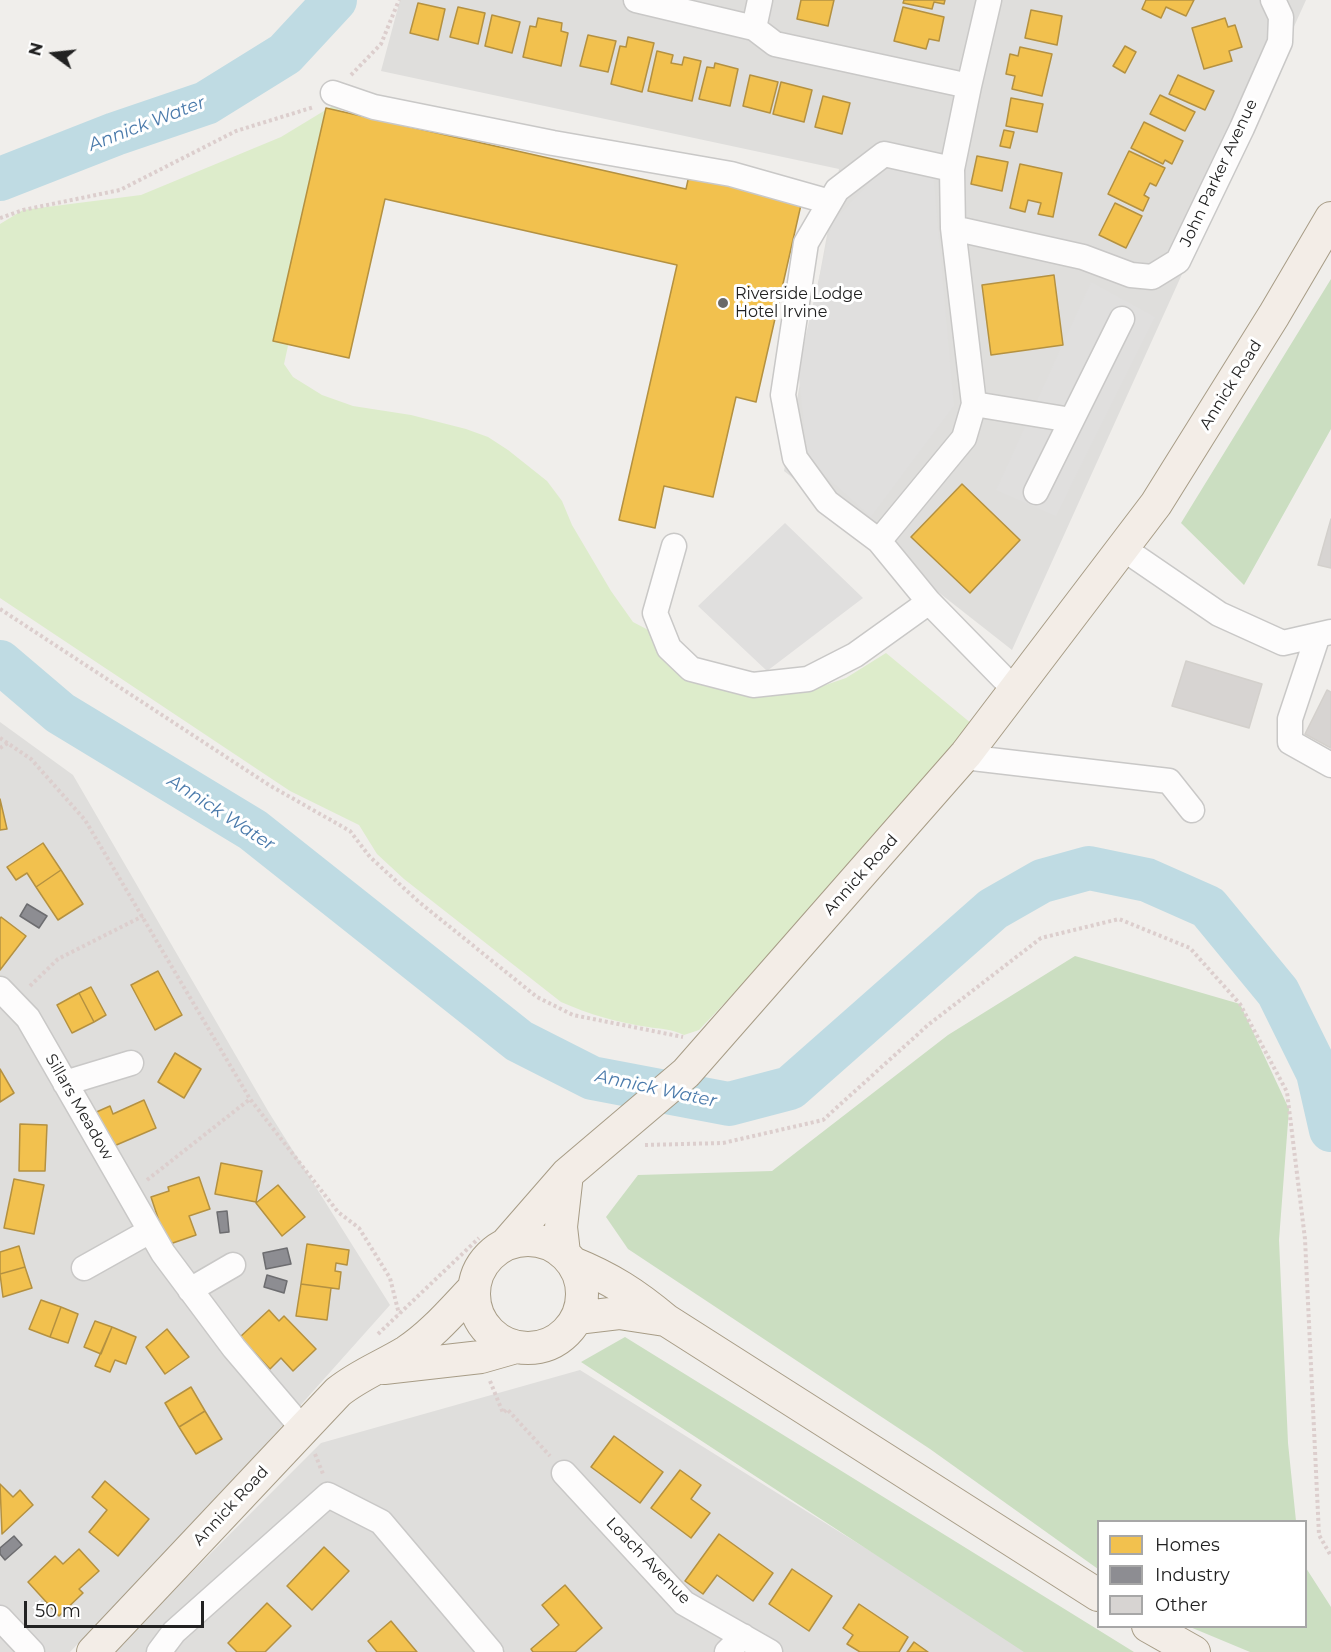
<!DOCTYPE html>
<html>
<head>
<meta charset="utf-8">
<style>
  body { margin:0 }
  #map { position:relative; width:1331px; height:1652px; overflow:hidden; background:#f0eeeb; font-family:Montserrat,sans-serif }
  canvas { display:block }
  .legend { position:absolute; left:1097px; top:1520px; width:210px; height:108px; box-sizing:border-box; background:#fff; border:2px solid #a7a7a7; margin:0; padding:8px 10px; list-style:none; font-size:18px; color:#222 }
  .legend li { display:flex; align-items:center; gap:12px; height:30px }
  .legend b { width:30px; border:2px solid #a7a7a7 }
  .north { position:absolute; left:24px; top:24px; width:60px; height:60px; -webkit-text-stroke:4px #fff; paint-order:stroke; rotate:285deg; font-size:16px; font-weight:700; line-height:24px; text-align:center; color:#222 }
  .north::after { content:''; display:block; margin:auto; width:21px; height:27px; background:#222; clip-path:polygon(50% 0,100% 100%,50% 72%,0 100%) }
  .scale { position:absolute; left:24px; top:1601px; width:180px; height:27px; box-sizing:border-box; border:3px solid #222; border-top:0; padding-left:8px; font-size:18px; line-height:21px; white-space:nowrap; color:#222; -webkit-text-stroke:4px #fff; paint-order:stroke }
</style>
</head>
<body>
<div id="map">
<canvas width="1331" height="1652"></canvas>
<ul class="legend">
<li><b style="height:16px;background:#f2c14e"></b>Homes</li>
<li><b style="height:16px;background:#8d8d92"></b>Industry</li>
<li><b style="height:16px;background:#d7d4d2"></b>Other</li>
</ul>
<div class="north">N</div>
<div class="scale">50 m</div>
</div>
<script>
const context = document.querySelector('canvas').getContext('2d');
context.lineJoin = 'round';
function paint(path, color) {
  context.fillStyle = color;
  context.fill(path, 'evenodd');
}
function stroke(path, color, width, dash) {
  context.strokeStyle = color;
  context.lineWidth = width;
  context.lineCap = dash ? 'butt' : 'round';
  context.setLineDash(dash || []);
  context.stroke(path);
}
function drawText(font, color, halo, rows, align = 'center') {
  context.font = font + ' Montserrat,sans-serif';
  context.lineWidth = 6;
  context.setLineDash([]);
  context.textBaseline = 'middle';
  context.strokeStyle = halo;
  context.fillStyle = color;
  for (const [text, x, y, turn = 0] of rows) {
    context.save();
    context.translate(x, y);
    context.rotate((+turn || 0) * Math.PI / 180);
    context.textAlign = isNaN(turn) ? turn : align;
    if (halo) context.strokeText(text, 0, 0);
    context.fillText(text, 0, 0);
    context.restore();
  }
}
const residential = new Path2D(`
  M400 0H1306L1012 650 784 471 839 169 381 71Z
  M0 722 73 775 268 1111 390 1305 224 1491 70 1652H0Z
  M580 1370 1032 1652H112L321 1443Z`);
const grass = new Path2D(`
  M342 100 284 364 293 377 322 395 353 406 411 415 466 429 488 437 508 450 547 481 562 501 572 525 611 591 633 622 654 633 675 655 781 694 802 693 846 678 886 653 972 724 813 910 699 1030 684 1035C671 1029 661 1029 648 1027 619 1023 588 1014 561 1002L404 879 377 854 359 825 290 791 0 598V224L23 210 141 195 281 137Z`);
const forest = new Path2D(`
  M1331 279V429L1244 585 1181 523Z
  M1075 956 1240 1004 1289 1109 1279 1240 1288 1443 1296 1521 1098 1522V1569L930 1449 628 1249 606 1217 638 1175 772 1171 948 1035Z
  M625 1337 1134 1652H1024L581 1362Z
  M1306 1568 1331 1607V1652H1250L1190 1627 1306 1626Z`);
const parking = new Path2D(`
  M887 164 933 172 954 406 871 517 808 461 798 369 832 222Z
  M1091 282 1155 317 1056 516 996 490Z
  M785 523 863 598 767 671 698 606Z`);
const homes = new Path2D(`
  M801 0H834L828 26 797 19Z
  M904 0H945L944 4 934 2 932 9 903 3Z
  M1146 0H1194L1186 16 1166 7 1161 18 1142 9Z
  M418 3 445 9 438 40 410 33Z
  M458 7 485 13 478 44 450 37Z
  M903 7 944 17 939 41 929 39 926 49 894 41Z
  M1031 10 1062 16 1057 45 1025 38Z
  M492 15 520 22 512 53 485 46Z
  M538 18 562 23 561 31 568 33 561 66 523 57 530 26 536 27Z
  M1225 18 1228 27 1235 25 1242 47 1229 51 1232 61 1204 69 1192 28Z
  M588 35 616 41 608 72 580 66Z
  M628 37 654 43 642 92 611 84 620 46 626 47Z
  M1125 46 1136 52 1125 73 1113 66Z
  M1020 47 1052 54 1042 96 1012 89 1015 76 1006 74 1010 54 1018 56Z
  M657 51 673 55 671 63 682 65 684 57 701 61 692 101 648 91Z
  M715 63 738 69 730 106 699 99 707 67 714 68Z
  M750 75 778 82 770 113 743 106Z
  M1178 75 1214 91 1205 110 1169 94Z
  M781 82 812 90 804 122 773 114Z
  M1160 95 1195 112 1185 131 1150 114Z
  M823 96 850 103 842 134 815 127Z
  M1011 98 1043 104 1037 132 1006 126Z
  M326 108 686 189 690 171 803 196 756 402 736 397 713 497 664 486 655 528 619 520 677 265 385 199 349 358 273 341Z
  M1144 122 1183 141 1172 164 1165 160 1163 164 1131 148Z
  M1004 130 1014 132 1010 148 1000 146Z
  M1129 151 1165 168 1156 186 1150 183 1144 195 1149 198 1143 211 1108 194Z
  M977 156 1008 162 1002 191 971 184Z
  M1020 164 1062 173 1053 217 1038 214 1041 203 1028 200 1025 212 1010 208Z
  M1115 203 1142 216 1126 248 1099 235Z
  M1054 275 1063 345 991 355 982 285Z
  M962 484 1020 540 970 593 911 537Z
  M0 799 7 829 0 830Z
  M43 843 61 870 36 887 27 873 16 880 7 867Z
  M61 870 83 904 58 920 36 887Z
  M1 917 26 936 0 970V919Z
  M158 971 182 1015 155 1030 131 985Z
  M91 987 106 1015 94 1022 79 993Z
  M79 993 94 1022 72 1033 57 1005Z
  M175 1053 201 1069 184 1098 158 1082Z
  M0 1069 14 1093 0 1102Z
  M144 1100 156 1128 107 1149 92 1114 110 1106 113 1114Z
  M20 1124 47 1125 45 1171H19Z
  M221 1163 262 1171 256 1202 215 1194Z
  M199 1177 210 1209 189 1216 196 1235 167 1245 151 1197 169 1191 168 1187Z
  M14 1179 44 1185 34 1234 4 1228Z
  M278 1185 305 1217 282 1236 256 1203Z
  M307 1244 349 1250 347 1265 336 1263 335 1271 341 1272 339 1289 301 1284Z
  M19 1246 25 1267 0 1274V1252Z
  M25 1267 32 1288 3 1297 0 1274Z
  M301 1284 331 1288 327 1320 296 1316Z
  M41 1300 61 1307 50 1337 29 1329Z
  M61 1307 78 1314 68 1343 50 1337Z
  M269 1310 279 1321 284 1316 316 1349 293 1371 281 1358 270 1369 240 1337Z
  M95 1321 112 1327 101 1354 84 1347Z
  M112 1327 136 1337 126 1364 115 1360 110 1372 95 1366Z
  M167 1329 189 1357 165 1374 146 1347Z
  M191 1387 205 1411 179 1427 165 1403Z
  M205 1411 222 1439 196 1454 179 1427Z
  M614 1436 663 1472 640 1503 591 1467Z
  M680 1470 701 1485 691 1499 710 1513 691 1538 651 1508Z
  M105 1481 149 1519 118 1556 89 1532 107 1510 92 1497Z
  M0 1484 13 1497 20 1490 33 1505 2 1534Z
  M719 1534 773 1573 753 1601 717 1575 703 1594 685 1581Z
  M324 1547 349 1571 312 1610 287 1586Z
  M79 1549 99 1571 79 1589 83 1593 59 1616 28 1582 55 1556 63 1564Z
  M792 1569 832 1596 809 1631 769 1604Z
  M565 1585 602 1628 575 1652H533L531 1649 559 1625 542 1605Z
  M267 1603 291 1626 265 1652H237L228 1643Z
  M859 1604 908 1637 899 1652H860L847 1644 853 1635 843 1628Z
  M391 1621 417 1652H377L368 1641Z
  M914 1642 928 1652H907Z`);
const industry = new Path2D(`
  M27 904 47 916 39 928 20 916Z
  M227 1211 229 1232 220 1233 217 1212Z
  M287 1248 291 1264 266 1269 263 1253Z
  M267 1275 287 1281 284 1293 264 1287Z
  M14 1536 22 1545 5 1560 0 1554V1548Z`);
const river = new Path2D(`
  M0 179 115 134 206 103 285 54 335 0
  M0 662 60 713 253 830 519 1041 592 1078 729 1104 790 1088 993 909 1042 881 1089 868 1147 880 1208 907 1278 992 1318 1073 1331 1130`);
const building = new Path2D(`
  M1331 519V568L1318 565Z
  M1186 661 1262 684 1249 728 1172 706Z
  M1327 690 1331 692V748L1305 734Z`);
const path = new Path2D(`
  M351 75 381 44 399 0
  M0 218 23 210 120 190 236 131 314 107
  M0 609 269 785 350 831 370 857 419 902 537 997 573 1015 683 1037
  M0 738 31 759 85 820 250 1099 338 1212 359 1228 390 1278 399 1314
  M0 748 8 743
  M30 986 58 959 143 916
  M645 1145 723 1143 823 1120 928 1025 1041 938 1119 919 1190 948 1240 1004 1287 1092 1305 1239 1319 1535 1331 1556
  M147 1180 250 1099
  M378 1334 479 1238
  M490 1381 503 1413 507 1409 550 1456
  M315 1454 323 1474`);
const minor = new Path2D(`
  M636 0 754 28 775 44 969 86 952 169 953 228 974 404 964 438 879 541 929 602 1016 691
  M754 28 760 0
  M969 86 989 0
  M333 93 374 107 553 143 731 174 830 202
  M953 228 1083 257 1131 275 1152 277 1178 261 1242 128 1280 42 1281 17 1273 0
  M974 404 1071 420
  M1036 492 1122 319
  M879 541 827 502 795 458 783 395 806 243 837 190 884 154 952 169
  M674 546 655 613 669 648 691 669 753 685 808 679 855 655 929 602
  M1124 549 1219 614 1283 643 1331 632
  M1318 635 1290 719V742L1331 765
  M964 757 1169 781 1192 810
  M0 989 28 1018 163 1253 234 1348 303 1429
  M65 1083 131 1063
  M84 1268 150 1231
  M190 1290 233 1265
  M564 1473 684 1603 770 1652
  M0 1618 32 1652
  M159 1652 174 1632 328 1495 381 1522 491 1652
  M727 1652 743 1636`);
const major = new Path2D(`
  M474 1294a54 54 0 1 1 108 0a54 54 0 1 1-108 0Z
  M506 1244 567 1174 686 1073 966 754 1156 504 1274 315 1331 218
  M564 1253 561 1227 567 1174
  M573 1263C610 1278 635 1294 666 1320L1098 1595
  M577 1318 619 1313 665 1320
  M384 1368 481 1357 516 1347
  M1148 1626 1194 1652
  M93 1652 338 1392C359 1375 383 1366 406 1352 432 1335 453 1310 474 1288`);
const markers = [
  [723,303,6,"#6a6968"]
];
const streetNames = [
  ["John Parker Avenue",1219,173,-65],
  ["Annick Road",1231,385,-58],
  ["Annick Road",861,875,-48],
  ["Sillars Meadow",79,1107,60],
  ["Annick Road",231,1506,-47],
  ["Loach Avenue",648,1561,46]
];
const poiNames = [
  ["Riverside Lodge",735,294],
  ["Hotel Irvine",735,312]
];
const waterNames = [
  ["Annick Water",147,124,-21],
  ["Annick Water",221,813,33],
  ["Annick Water",656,1089,12]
];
paint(residential, '#dfdedc');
paint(grass, '#ddeccb');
paint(forest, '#cbdec1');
paint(parking, '#e0dfde');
paint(homes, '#f2c14e');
stroke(homes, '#b49141', 1.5);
paint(industry, '#8d8d92');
stroke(industry, '#6d6d70', 1.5);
stroke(river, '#bfdbe3', 44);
paint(building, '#d7d4d2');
stroke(building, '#d3d0cc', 1.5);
stroke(minor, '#c9c8c7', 27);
stroke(major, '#a79c86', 34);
stroke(path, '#dccecd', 4, [3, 3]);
stroke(minor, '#fdfcfc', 24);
stroke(major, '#f3ede7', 32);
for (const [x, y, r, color] of markers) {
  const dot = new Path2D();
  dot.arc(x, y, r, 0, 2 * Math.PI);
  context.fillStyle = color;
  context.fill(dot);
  stroke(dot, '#fff', 2);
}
drawText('16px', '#222', '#fff', streetNames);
drawText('16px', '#222', '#fff', poiNames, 'left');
drawText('italic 18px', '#4a7aab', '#fff', waterNames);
</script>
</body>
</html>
